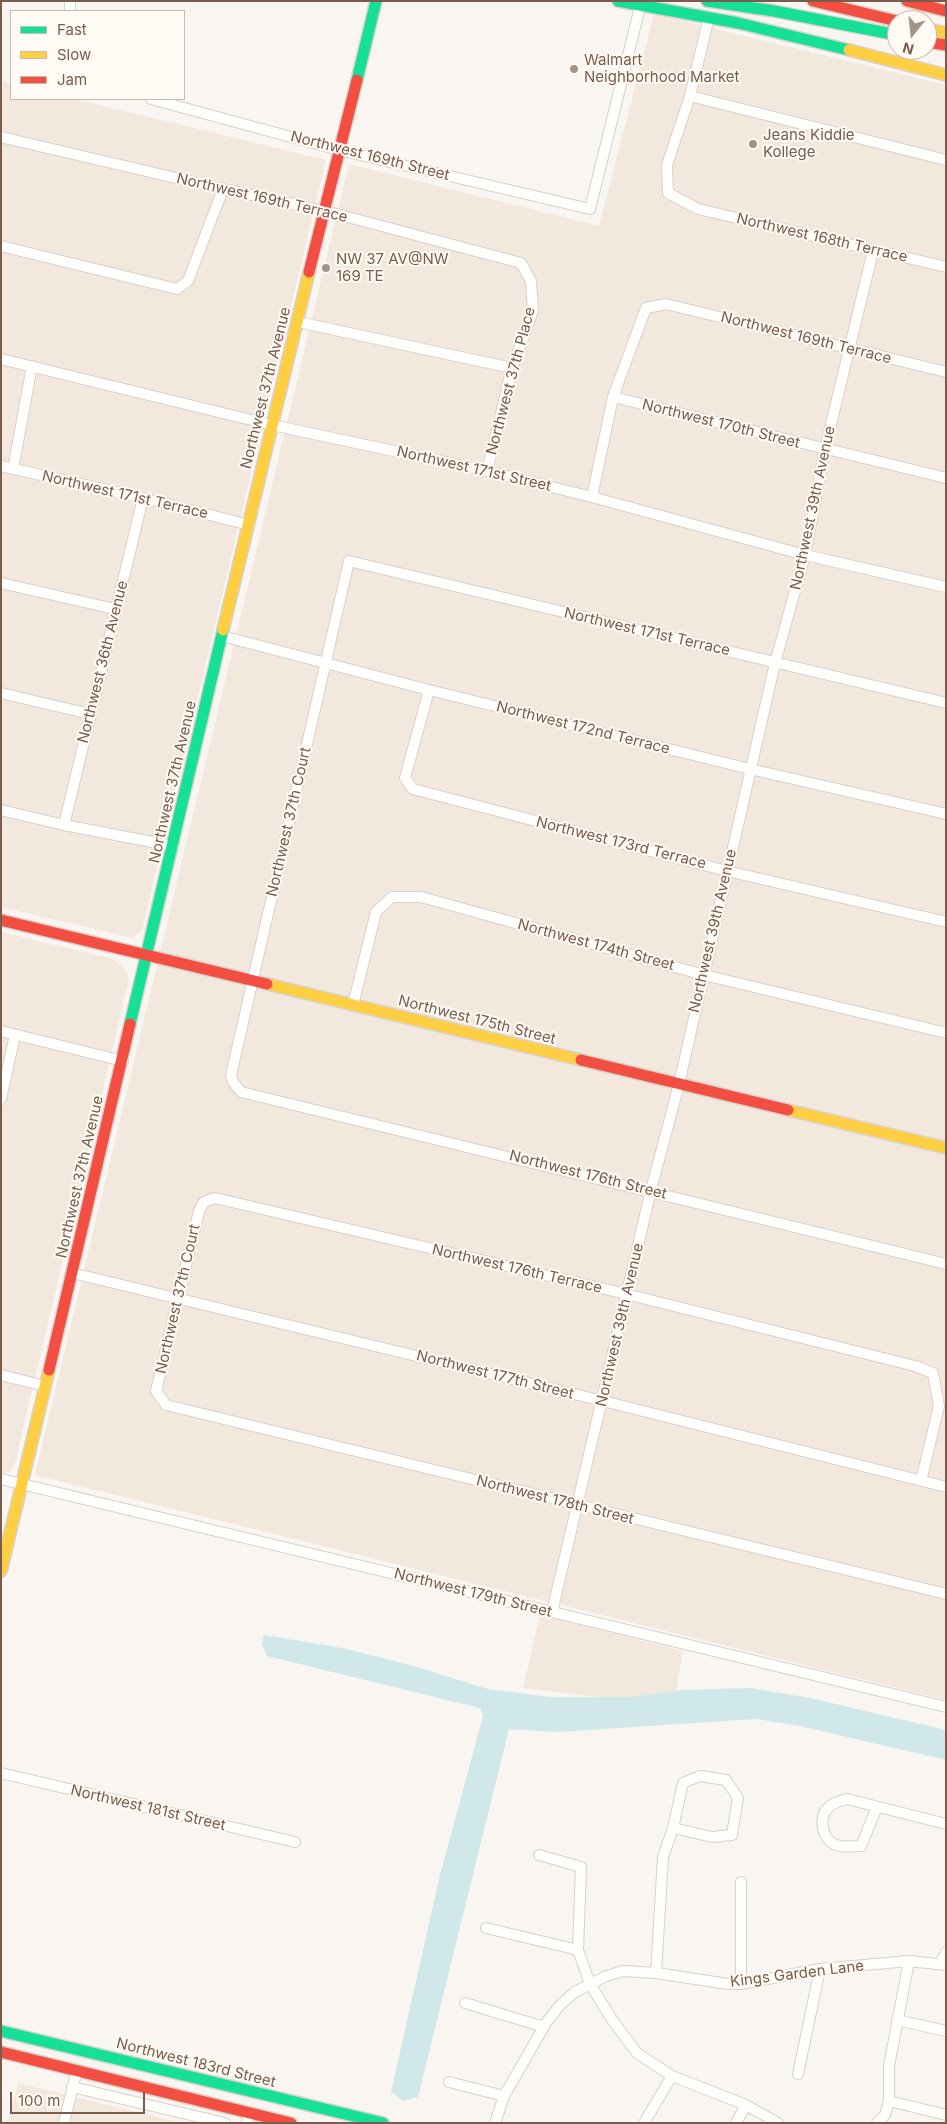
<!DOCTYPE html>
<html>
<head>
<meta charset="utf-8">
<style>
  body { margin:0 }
  #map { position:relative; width:947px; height:2124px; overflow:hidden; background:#f9f5f0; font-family:Inter,sans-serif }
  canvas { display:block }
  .frame { position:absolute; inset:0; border:2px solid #7a5c4d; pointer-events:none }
  .legend { position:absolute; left:10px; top:10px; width:175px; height:90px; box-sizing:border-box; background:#fffaf3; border:1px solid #cabbb1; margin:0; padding:6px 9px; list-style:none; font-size:15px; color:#7a5c4d }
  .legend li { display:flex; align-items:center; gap:10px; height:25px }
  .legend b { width:25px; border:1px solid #cabbb1 }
  .north { position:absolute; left:887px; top:10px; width:50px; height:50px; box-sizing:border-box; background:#fffaf3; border:1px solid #cabbb1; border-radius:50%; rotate:196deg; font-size:14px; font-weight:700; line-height:20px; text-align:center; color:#7a5c4d }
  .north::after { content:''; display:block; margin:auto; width:18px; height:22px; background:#a69286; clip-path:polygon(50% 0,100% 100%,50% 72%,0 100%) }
  .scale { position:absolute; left:10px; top:2092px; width:135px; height:22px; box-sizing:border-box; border:2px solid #7a5c4d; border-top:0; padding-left:6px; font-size:15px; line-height:18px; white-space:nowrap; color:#7a5c4d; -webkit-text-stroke:4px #fffaf3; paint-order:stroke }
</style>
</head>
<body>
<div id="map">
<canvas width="947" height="2124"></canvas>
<div class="frame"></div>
<ul class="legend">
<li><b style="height:6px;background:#16e098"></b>Fast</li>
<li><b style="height:6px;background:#ffcf43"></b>Slow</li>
<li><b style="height:6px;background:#f24e42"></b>Jam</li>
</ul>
<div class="north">N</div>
<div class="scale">100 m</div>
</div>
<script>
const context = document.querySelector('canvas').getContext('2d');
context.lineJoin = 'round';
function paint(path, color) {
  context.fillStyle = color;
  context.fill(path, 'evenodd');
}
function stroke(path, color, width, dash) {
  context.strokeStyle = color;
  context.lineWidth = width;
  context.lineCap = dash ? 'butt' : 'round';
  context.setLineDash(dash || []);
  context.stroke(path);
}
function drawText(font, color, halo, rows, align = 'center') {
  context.font = font + ' Inter,sans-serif';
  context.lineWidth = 4;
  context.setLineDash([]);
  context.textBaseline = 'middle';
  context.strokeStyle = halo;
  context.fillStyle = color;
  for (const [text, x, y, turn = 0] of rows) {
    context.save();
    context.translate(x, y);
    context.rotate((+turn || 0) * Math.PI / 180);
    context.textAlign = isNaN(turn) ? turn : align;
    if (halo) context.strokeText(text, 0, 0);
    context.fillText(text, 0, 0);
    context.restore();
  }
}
const residential = new Path2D(`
  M654 14 946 85V1700L35 1475 349 164 599 226Z
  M1 81 11 83V99H74L326 160 142 930 133 938 1 907Z
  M1 932 113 959 126 970 129 979 14 1467 9 1472 2 1474Z
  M540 1615 683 1651 676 1691 629 1697H598L523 1688Z
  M18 2083 181 2123H8Z`);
const water = new Path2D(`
  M264 1635 342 1648 407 1664 488 1689 550 1697H629L682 1690 750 1688 810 1698 946 1730V1760L800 1726 756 1719 557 1732 509 1729 418 2097 403 2101 391 2092 440 1875 483 1716 480 1708 267 1656 262 1644Z`);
const street = new Path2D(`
  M70 1V11
  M709 17 690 96 667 165 668 193 698 209 946 267
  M690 96 946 160
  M151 99 339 150 590 209 640 7
  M1 137 223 189 325 211 521 263 531 281 533 311 512 368 487 471
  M1 246 177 289 188 281 223 189
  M298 322 512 368
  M1 359 272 425 487 471 592 497 805 555 946 587
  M613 397 946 478
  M1 466 143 498 249 525
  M13 469 32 366
  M592 497 613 397 646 308 666 304 946 372
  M1 583 115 609
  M222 636 429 690 750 769 946 814
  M429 690 405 778 413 789 727 871 946 922
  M1 693 90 714
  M946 703 349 561 231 1075 233 1082 241 1092 946 1264
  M1 810 64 825 173 846
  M64 825 143 498
  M353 1005 376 912 392 897H421L704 975 946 1033
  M1 1031 123 1061
  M1 1099 15 1035
  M72 1273 603 1401 946 1487
  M1 1375 45 1386
  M1 1479 946 1707
  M921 1481 939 1406 933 1373 915 1366 626 1294 215 1198 204 1202 199 1211 156 1391 166 1405 946 1594
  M552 1612 651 1190 679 1084 775 663 805 555 825 449 873 251
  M1 1773 295 1842
  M700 1776 726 1780 738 1798 732 1835 712 1837 673 1828 683 1783Z
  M877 1807 861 1846C852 1846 839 1849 831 1842 821 1834 819 1815 829 1807 834 1802 840 1801 847 1799L946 1824
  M539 1855 581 1867 578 1950 590 1984 613 2021 637 2053 672 2076 746 2105 778 2123
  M486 1928 578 1950
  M940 1964 946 1952
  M656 1973 663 1857 673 1828
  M741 1984V1882
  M465 2003 544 2027
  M897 2020 946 2031
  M798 2074 820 1969
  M449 2082 504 2096
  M72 2087 225 2123
  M889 2101 946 2115
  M64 2123 77 2070
  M247 2123 250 2113
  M495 2123 504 2096 546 2023 561 2004 575 1992 606 1976 623 1971 656 1973 728 1984H741L820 1969 909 1961 946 1965
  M644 2123 672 2076
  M736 2123 746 2105
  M877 2123 885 2115 889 2101V2066L909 1961`);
const fast = new Path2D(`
  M618 1 738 23 849 50
  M707 1 774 11 897 35
  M357 80 376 1
  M130 1024 223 630
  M1 2031 383 2123`);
const slow = new Path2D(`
  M927 29 946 33
  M849 50 946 75
  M223 630 309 272
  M267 984 581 1060
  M788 1110 946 1148
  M1 1571 49 1370`);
const jam = new Path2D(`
  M813 1 897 21
  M907 1 946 11
  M927 42 946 45
  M309 272 357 80
  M1 920 267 984
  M581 1060 788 1110
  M49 1370 130 1024
  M1 2052 291 2123`);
const markers = [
  [574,69,5,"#a69286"],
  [753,144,5,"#a69286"],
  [326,268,5,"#a69286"]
];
const poiNames = [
  ["Walmart",584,60],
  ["Neighborhood Market",584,77],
  ["Jeans Kiddie",763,135],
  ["Kollege",763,152],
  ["NW 37 AV@NW",336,259],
  ["169 TE",336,276]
];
const streetNames = [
  ["Northwest 169th Street",370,156,14],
  ["Northwest 169th Terrace",262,198,13],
  ["Northwest 168th Terrace",822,238,13],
  ["Northwest 169th Terrace",806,338,14],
  ["Northwest 37th Place",511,381,-75],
  ["Northwest 37th Avenue",266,388,-76],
  ["Northwest 170th Street",721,424,14],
  ["Northwest 171st Street",474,469,13],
  ["Northwest 171st Terrace",125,495,13],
  ["Northwest 39th Avenue",813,508,-78],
  ["Northwest 171st Terrace",647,632,13],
  ["Northwest 36th Avenue",103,662,-76],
  ["Northwest 172nd Terrace",583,728,14],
  ["Northwest 37th Avenue",173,782,-77],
  ["Northwest 37th Court",289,822,-77],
  ["Northwest 173rd Terrace",621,843,14],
  ["Northwest 39th Avenue",713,931,-77],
  ["Northwest 174th Street",596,945,15],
  ["Northwest 175th Street",477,1020,14],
  ["Northwest 176th Street",588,1175,14],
  ["Northwest 37th Avenue",80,1177,-77],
  ["Northwest 176th Terrace",517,1269,13],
  ["Northwest 37th Court",178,1299,-77],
  ["Northwest 39th Avenue",620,1325,-77],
  ["Northwest 177th Street",495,1375,14],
  ["Northwest 178th Street",555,1500,14],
  ["Northwest 179th Street",473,1593,14],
  ["Northwest 181st Street",148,1808,13],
  ["Kings Garden Lane",797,1974,-7],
  ["Northwest 183rd Street",196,2063,14]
];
paint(residential, '#f2e8de');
paint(water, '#d0e8ea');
stroke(street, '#d7d1cb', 12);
stroke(fast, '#d9d2cb', 14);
stroke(slow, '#d9d2cb', 14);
stroke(jam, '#d9d2cb', 14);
stroke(street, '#fefefd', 10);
stroke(fast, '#16e098', 11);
stroke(slow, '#ffcf43', 11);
stroke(jam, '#f24e42', 11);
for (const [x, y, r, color] of markers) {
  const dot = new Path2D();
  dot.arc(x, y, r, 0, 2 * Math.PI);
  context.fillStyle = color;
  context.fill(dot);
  stroke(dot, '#fffaf3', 2);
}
drawText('15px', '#7a5c4d', '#fffaf3', poiNames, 'left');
drawText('15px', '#7a5c4d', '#fffaf3', streetNames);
</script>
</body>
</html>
